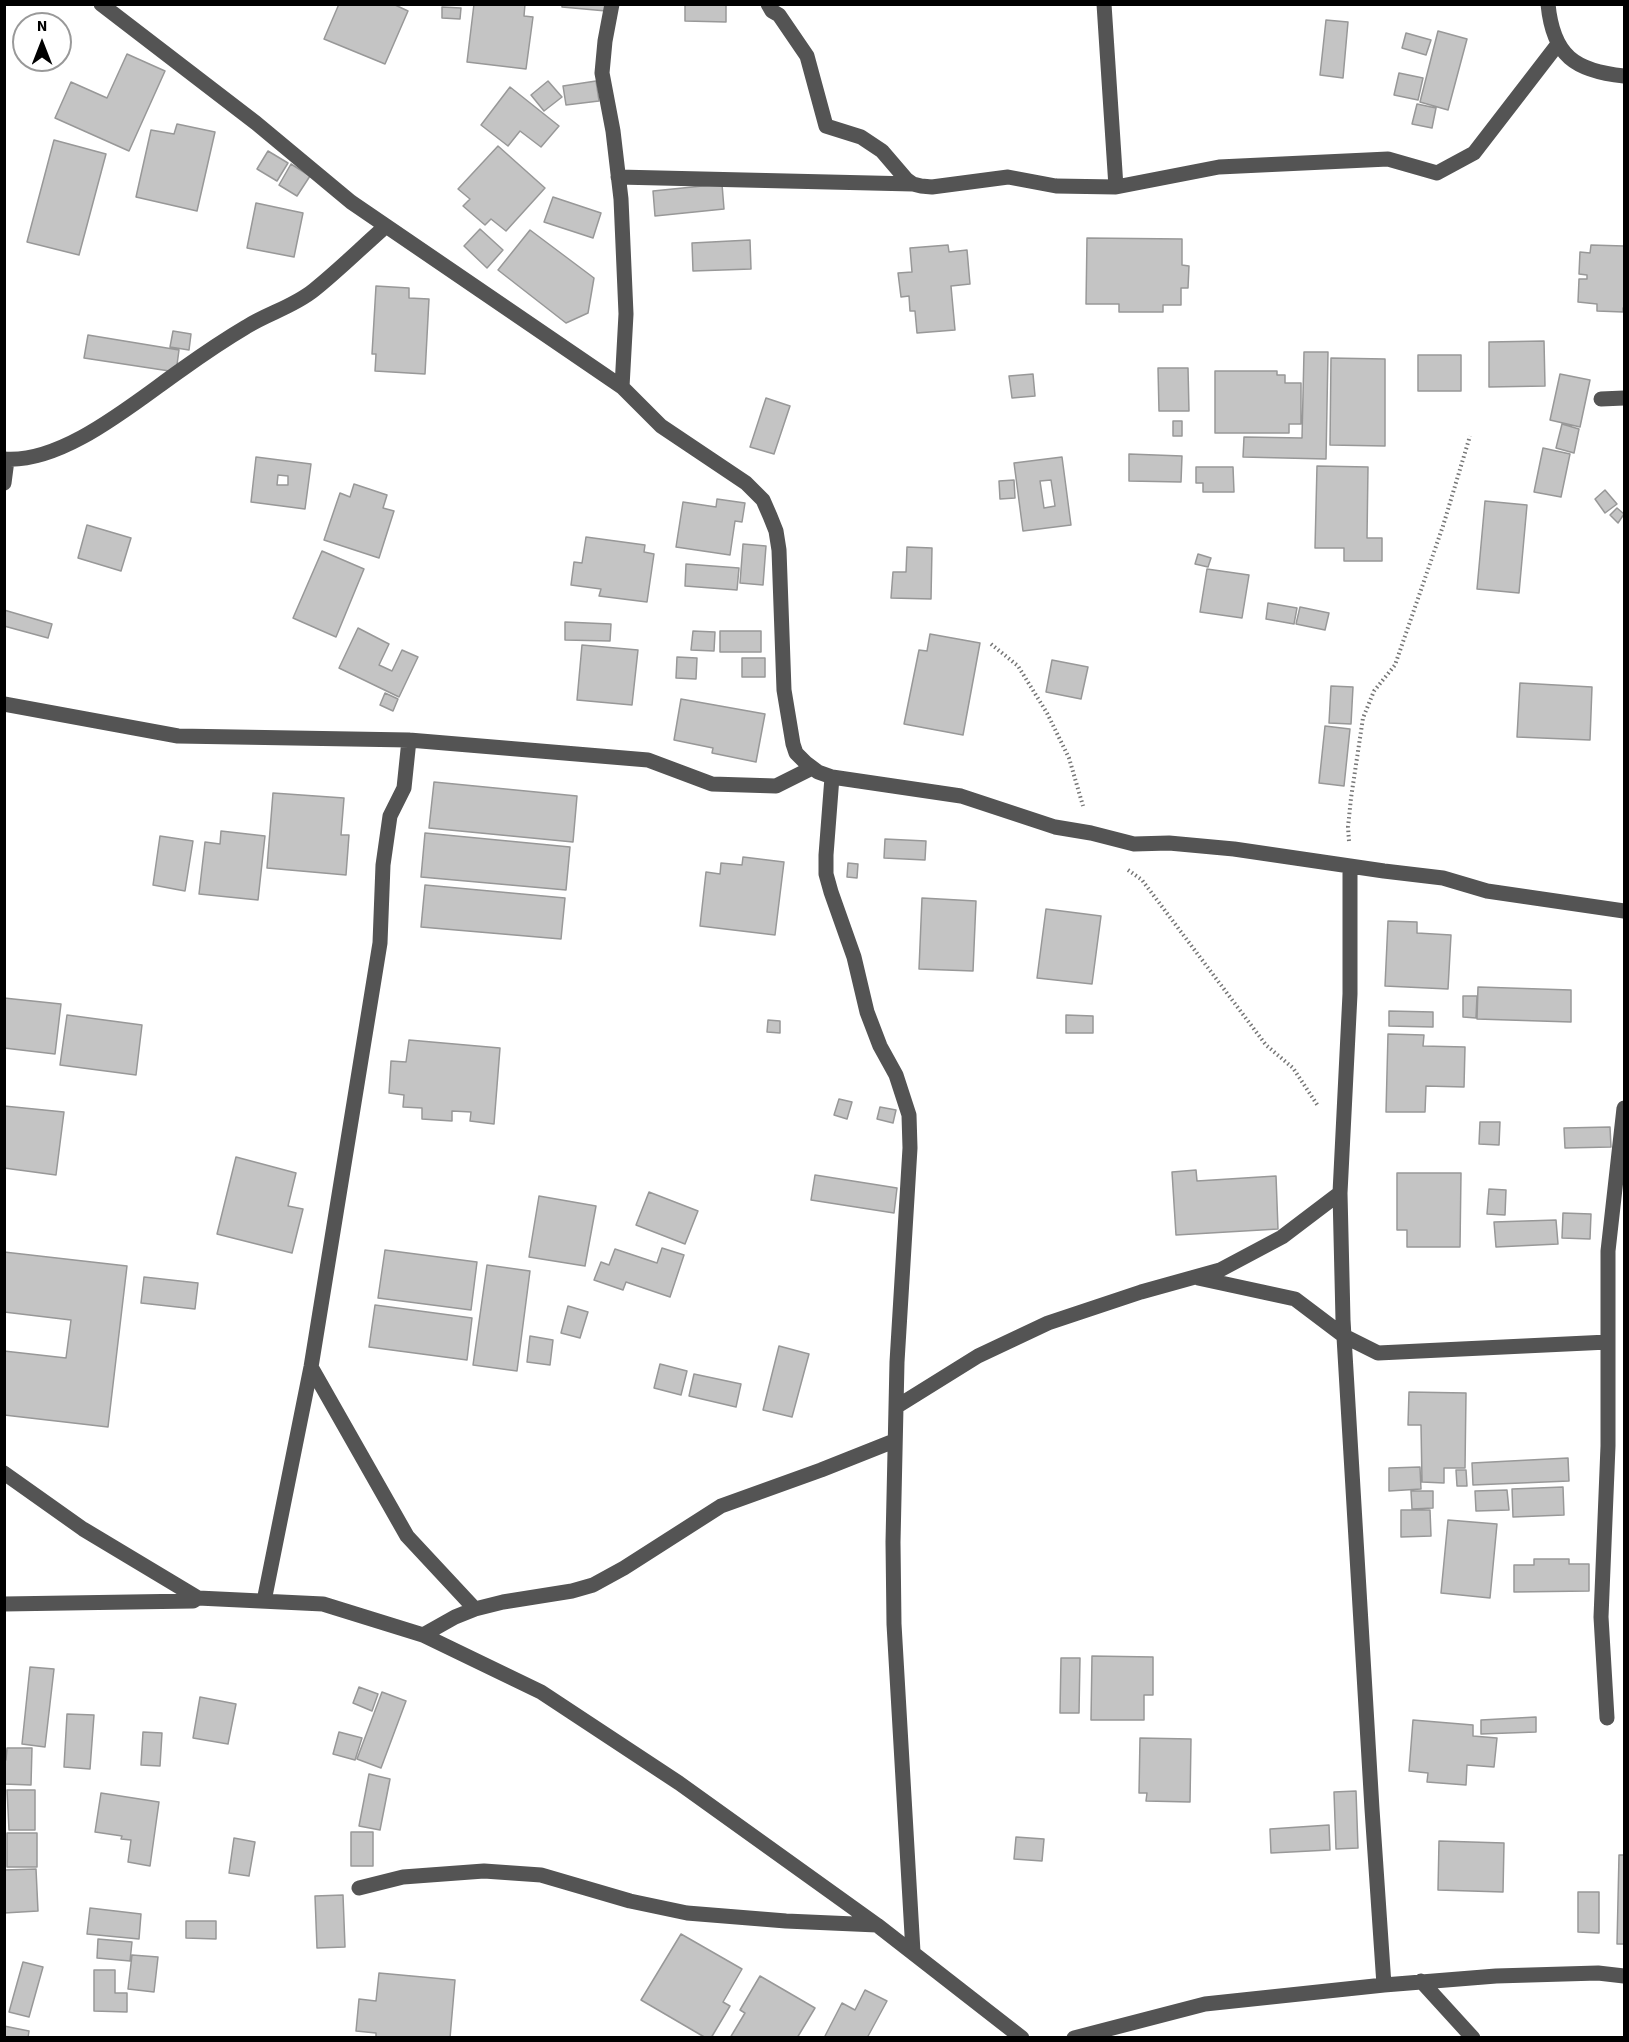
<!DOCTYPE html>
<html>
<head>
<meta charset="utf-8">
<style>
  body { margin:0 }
  #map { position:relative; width:1629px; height:2042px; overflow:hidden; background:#fff; font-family:"Source Sans 3",sans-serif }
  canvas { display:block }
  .frame { position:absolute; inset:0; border:6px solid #000; pointer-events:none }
  .north { position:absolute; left:12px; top:12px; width:60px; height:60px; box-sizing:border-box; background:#fff; border:2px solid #999; border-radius:50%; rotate:0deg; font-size:16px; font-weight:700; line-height:24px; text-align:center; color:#000 }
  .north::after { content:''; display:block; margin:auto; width:21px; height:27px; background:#000; clip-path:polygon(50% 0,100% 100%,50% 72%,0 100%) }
</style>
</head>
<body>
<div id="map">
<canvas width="1629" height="2042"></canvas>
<div class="frame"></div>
<div class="north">N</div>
</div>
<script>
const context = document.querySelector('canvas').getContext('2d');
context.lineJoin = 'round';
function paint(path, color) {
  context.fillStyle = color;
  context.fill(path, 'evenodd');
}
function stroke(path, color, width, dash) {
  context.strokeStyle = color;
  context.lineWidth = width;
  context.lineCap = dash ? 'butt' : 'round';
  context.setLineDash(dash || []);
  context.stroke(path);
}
const building = new Path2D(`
  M339 4H393L408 11 385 64 324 39Z
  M474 4H525L524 16 533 17 526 69 467 62Z
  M562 4H607L606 11 562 7Z
  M685 4H726V22L685 21Z
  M442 7 461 8 460 19 442 18Z
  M1326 20 1348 22 1343 78 1320 75Z
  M1438 31 1467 39 1448 110 1420 102Z
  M1406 33 1431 40 1426 55 1402 48Z
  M127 54 165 71 129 151 55 118 71 82 107 98Z
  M1399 73 1423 78 1418 100 1394 95Z
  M548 81 562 97 544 111 531 95Z
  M596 81 599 101 566 105 563 86Z
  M510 87 559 126 541 147 520 131 508 146 481 125Z
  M1417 104 1436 108 1432 128 1412 124Z
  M177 124 215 132 197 211 136 197 151 130 174 134Z
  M54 140 106 154 79 255 27 242Z
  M498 146 545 188 506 231 491 219 485 225 463 206 470 199 458 189Z
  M268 151 288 163 277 181 257 169Z
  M291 164 310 176 297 196 279 185Z
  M722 184 724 209 655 216 653 191Z
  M553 197 601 213 593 238 544 222Z
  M256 203 303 213 294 257 247 248Z
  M480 229 503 250 487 268 464 246Z
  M530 230 594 278 588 313 566 323 498 270Z
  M1087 238 1182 239V265L1189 266 1188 288H1181V305H1163V312H1119V304H1086Z
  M750 240 751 269 693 271 692 243Z
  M948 245 949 252 967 250 970 284 951 286 955 330 917 333 915 311H910L909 296 901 297 898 273 912 272 910 248Z
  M1591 245 1624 246V308H1623V312L1597 311V304L1578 302 1579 279H1587V275L1579 274 1580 252 1590 253Z
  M376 286 409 288V298L429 299 425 374 375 371 376 354H372Z
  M173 331 191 334 189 350 170 347Z
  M88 335 179 350 176 372 84 358Z
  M1544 341 1545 386 1489 387V342Z
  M1304 352H1328L1326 459 1243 457 1244 437 1302 438Z
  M1418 355H1461V391H1418Z
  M1331 358 1385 359V446L1330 445Z
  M1158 368H1188L1189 411H1159Z
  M1215 371H1277V375H1285V383H1301V424H1289V433H1215Z
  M1033 374 1035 396 1012 398 1009 376Z
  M1560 374 1590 380 1580 427 1550 420Z
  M766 398 790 406 774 454 750 447Z
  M1173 421H1182V436H1173Z
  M1562 424 1579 429 1574 453 1556 448Z
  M1543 448 1570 454 1561 497 1534 492Z
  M1129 454 1182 456 1181 482 1129 481Z
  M256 457 311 464 305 509 251 502ZM278 475 288 476V485H277Z
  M1062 457 1071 525 1023 531 1014 463ZM1051 480 1055 506 1044 508 1040 481Z
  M1317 466 1368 467 1367 538H1382V561H1344V548H1315Z
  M1196 467H1233L1234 492H1203V483H1196Z
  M1014 480 1015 498 1000 499 999 481Z
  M354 484 387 495 383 508 394 511 379 558 324 540 340 493 350 497Z
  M1605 490 1617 504 1605 513 1595 499Z
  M717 499 745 503 742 522 735 521 730 555 676 547 683 502 716 507Z
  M1485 501 1527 505 1519 593 1477 589Z
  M1617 508 1624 514 1618 523 1610 515Z
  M87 525 131 538 121 571 78 558Z
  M586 537 645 545 644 552 654 554 647 602 599 596 601 589 571 585 574 562 582 563Z
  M743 544 766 546 763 585 740 583Z
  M907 547 932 548 931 599 891 598 893 572H906Z
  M322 551 364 569 336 637 293 618Z
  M1198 554 1211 558 1208 567 1195 564Z
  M686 564 739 568 737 590 685 586Z
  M1207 569 1249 575 1242 618 1200 612Z
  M1268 603 1297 608 1294 624 1266 619Z
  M1300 607 1329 613 1325 630 1296 624Z
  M4 610 52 624 48 638 4 626Z
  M565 622 611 624 610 641 565 640Z
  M358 628 389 644 379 665 392 671 402 650 418 657 399 697 339 668Z
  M693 631 715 632 714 651 691 650Z
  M720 631H761V652H720Z
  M930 634 980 643 963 735 904 724 919 650 927 651Z
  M582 645 638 650 632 705 577 700Z
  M677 657 697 658 696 679 676 678Z
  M742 658H765V677H742Z
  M1052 660 1088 667 1081 699 1046 692Z
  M1520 683 1592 687 1590 740 1517 737Z
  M1331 686 1353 687 1351 724 1329 723Z
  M385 693 398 699 393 711 380 705Z
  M681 699 765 714 756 762 712 753 713 748 674 740Z
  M1325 726 1350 729 1344 786 1319 783Z
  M434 782 577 796 573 842 429 828Z
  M273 793 344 798 341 835H349L346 875 267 868Z
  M221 831 265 836 258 900 199 894 205 842 220 844Z
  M425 833 570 847 566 890 421 877Z
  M160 836 193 841 185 891 153 885Z
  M885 839 926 841 925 860 884 858Z
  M743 857 784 862 775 935 700 926 706 872 720 874 721 863 742 865Z
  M848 863 858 864 857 878 847 877Z
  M425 885 565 898 561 939 421 927Z
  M922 898 976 901 973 971 919 969Z
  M1046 909 1101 916 1092 984 1037 978Z
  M1388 921 1417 922V933L1451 935 1448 989 1385 986Z
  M1478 987 1571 990V1022L1477 1019Z
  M1463 996H1477L1476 1018 1463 1017Z
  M4 998 61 1004 55 1054 4 1048Z
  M1389 1011 1433 1012V1027L1389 1026Z
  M67 1015 142 1025 136 1075 60 1065Z
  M1066 1015 1093 1016V1033H1066Z
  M768 1020 780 1021V1033L767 1032Z
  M1388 1034 1424 1035 1423 1046 1465 1047 1464 1087 1426 1086 1425 1112H1386Z
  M409 1040 500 1048 494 1124 470 1121 471 1112 452 1111V1121L422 1119V1108L403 1107 404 1095 389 1093 391 1061 406 1062Z
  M839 1099 852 1102 847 1119 834 1115Z
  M4 1106 64 1112 56 1175 4 1168Z
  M880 1107 896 1110 893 1123 877 1119Z
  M1480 1122H1500L1499 1145 1479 1144Z
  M1610 1127 1611 1147 1565 1148 1564 1128Z
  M236 1157 296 1173 288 1206 303 1209 292 1253 217 1234Z
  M1196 1170 1197 1181 1276 1176 1278 1229 1176 1235 1172 1172Z
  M1397 1173H1461L1460 1247H1407V1230H1397Z
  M815 1175 897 1188 894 1213 811 1200Z
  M1489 1189 1506 1190 1505 1215 1487 1214Z
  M649 1192 698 1211 685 1244 636 1225Z
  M539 1196 596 1206 585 1266 529 1257Z
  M1563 1213 1591 1214 1590 1239 1562 1238Z
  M1556 1220 1558 1244 1496 1247 1494 1222Z
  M662 1248 684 1255 670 1297 626 1282 623 1290 594 1280 601 1262 609 1265 615 1249 657 1263Z
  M385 1250 477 1262 471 1310 378 1298Z
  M4 1252 127 1266 108 1427 4 1415V1351L66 1358 71 1320 4 1312Z
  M487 1265 530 1271 517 1371 473 1365Z
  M144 1277 198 1283 195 1309 141 1303Z
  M375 1305 472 1318 467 1360 369 1347Z
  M568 1306 588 1312 580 1338 561 1333Z
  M530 1336 553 1340 550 1365 527 1362Z
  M779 1346 809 1354 792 1417 763 1410Z
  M660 1364 687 1371 681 1395 654 1388Z
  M694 1374 741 1384 736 1407 689 1396Z
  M1409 1392 1466 1393 1465 1468H1444V1483L1422 1482 1421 1425H1408Z
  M1568 1458 1569 1481 1473 1485 1472 1463Z
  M1420 1467 1421 1489 1389 1491V1468Z
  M1456 1470H1466L1467 1486H1457Z
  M1563 1487 1564 1515 1513 1517 1512 1489Z
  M1507 1490 1509 1510 1476 1511 1475 1491Z
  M1411 1491H1433V1508L1412 1509Z
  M1401 1510H1430L1431 1536 1401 1537Z
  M1448 1520 1497 1524 1490 1598 1441 1593Z
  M1534 1559H1569V1564H1589V1591L1514 1592V1565H1534Z
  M1092 1656 1153 1657V1695H1144V1720H1091Z
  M1061 1658H1080L1079 1713H1060Z
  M30 1667 54 1669 45 1747 22 1744Z
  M359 1687 378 1694 372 1711 353 1703Z
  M382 1692 406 1701 381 1768 357 1759Z
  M200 1697 236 1704 228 1744 193 1738Z
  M67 1714 94 1715 90 1769 64 1767Z
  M1536 1717V1732L1481 1734V1720Z
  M1413 1720 1473 1725V1736L1497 1738 1494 1767 1467 1765 1466 1785 1427 1782 1428 1773 1409 1771Z
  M143 1732 162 1733 160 1766 141 1765Z
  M339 1732 362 1738 355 1760 333 1754Z
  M1140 1738 1191 1739 1190 1802 1146 1801 1147 1793H1139Z
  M7 1748H32L31 1785 4 1784V1760H6Z
  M369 1774 390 1779 380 1830 359 1826Z
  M7 1790H35V1830H9Z
  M1356 1791 1358 1848 1336 1849 1334 1792Z
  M101 1793 159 1802 150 1866 128 1862 131 1840 121 1839 122 1836 95 1832Z
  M1329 1825 1330 1850 1271 1853 1270 1829Z
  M351 1832H373V1866H351Z
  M7 1833H37V1867H7Z
  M1016 1837 1044 1839 1042 1861 1014 1859Z
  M234 1838 255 1842 249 1876 229 1873Z
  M1439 1841 1504 1843 1503 1892 1438 1890Z
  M1619 1855H1624V1944H1617Z
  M36 1869 38 1911 4 1913V1870Z
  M1578 1892H1599V1933L1578 1932Z
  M343 1895 345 1947 317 1948 315 1896Z
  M90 1908 141 1914 139 1939 87 1934Z
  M186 1921H216V1939L186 1938Z
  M681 1934 742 1969 723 2002 730 2006 711 2038H706L641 2000Z
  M98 1939 132 1942 130 1961 97 1958Z
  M132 1955 158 1957 154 1992 128 1989Z
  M23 1962 43 1967 29 2017 9 2012Z
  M94 1970H115V1993H127V2012L94 2011Z
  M379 1973 455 1980 450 2038H376V2033L356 2031 359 1999 376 2001Z
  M760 1976 815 2008 797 2038H730L745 2013 740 2010Z
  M865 1990 887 2001 867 2038H824L842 2003 855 2010Z
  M4 2026 29 2031 28 2038H4Z`);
const path = new Path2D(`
  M991 644 1018 666 1047 713 1069 758 1083 806
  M1349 841 1348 827 1351 798 1363 718 1374 691 1395 665 1443 526 1470 436
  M1128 870 1142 880 1266 1045 1293 1068 1318 1106`);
const minor = new Path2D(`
  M101 4 256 123 351 202 622 387 661 426 746 483 763 500 770 516 776 531 779 550 784 690 793 744 796 753 806 763 818 772 832 777 961 796 1055 827 1091 833 1134 844 1169 843 1234 849 1384 871 1443 878 1487 891 1624 911
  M612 4 605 41 602 73 613 131 621 199 626 314 622 387
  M768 4 772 11 779 15 807 56 826 126 861 137 882 151 906 179 913 184 921 186 932 187 1008 177 1056 186 1116 187 1104 4
  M1548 4C1553 56 1575 71 1624 76
  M618 177 913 184
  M1116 187 1219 167 1388 159 1437 173 1474 153 1558 44
  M1601 399 1624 398
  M4 459C63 464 135 402 181 370 202 355 224 340 246 327 268 313 293 307 314 290 339 270 362 247 386 226
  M4 483 7 460
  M4 704 178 736 409 740 648 760 712 784 776 786 812 768
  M832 777 826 855V874L831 892 854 957 867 1012 880 1046 896 1075 909 1115 910 1148 897 1362 893 1542 894 1624 913 1952
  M1350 866V994L1340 1193 1343 1320 1372 1809 1384 1985
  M1198 1278 1295 1299 1344 1336 1378 1353 1608 1342
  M311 1367 407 1536 475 1609
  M896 1407 978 1356 1048 1323 1141 1292 1220 1270 1282 1237 1340 1193
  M4 1473 83 1529 198 1598
  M264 1601 311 1367 380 943 383 865 390 816 404 788 409 740
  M4 1604 193 1601 198 1598 323 1604 423 1635 541 1692 679 1783 877 1925 1022 2038
  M423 1635 455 1617 475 1609 503 1602 572 1591 593 1585 624 1568 721 1506 821 1470 894 1441
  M1607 1718 1601 1617 1608 1446V1251L1624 1108
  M359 1888 403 1877 484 1871 541 1875 630 1901 687 1913 786 1921 877 1925
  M1421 1981 1473 2038
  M1074 2038 1205 2004 1384 1985 1496 1976 1598 1973 1624 1976`);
paint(building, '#c4c4c4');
stroke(building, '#989898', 1.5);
stroke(path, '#767676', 4, [1.5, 3]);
stroke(minor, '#545454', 15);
</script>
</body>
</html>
